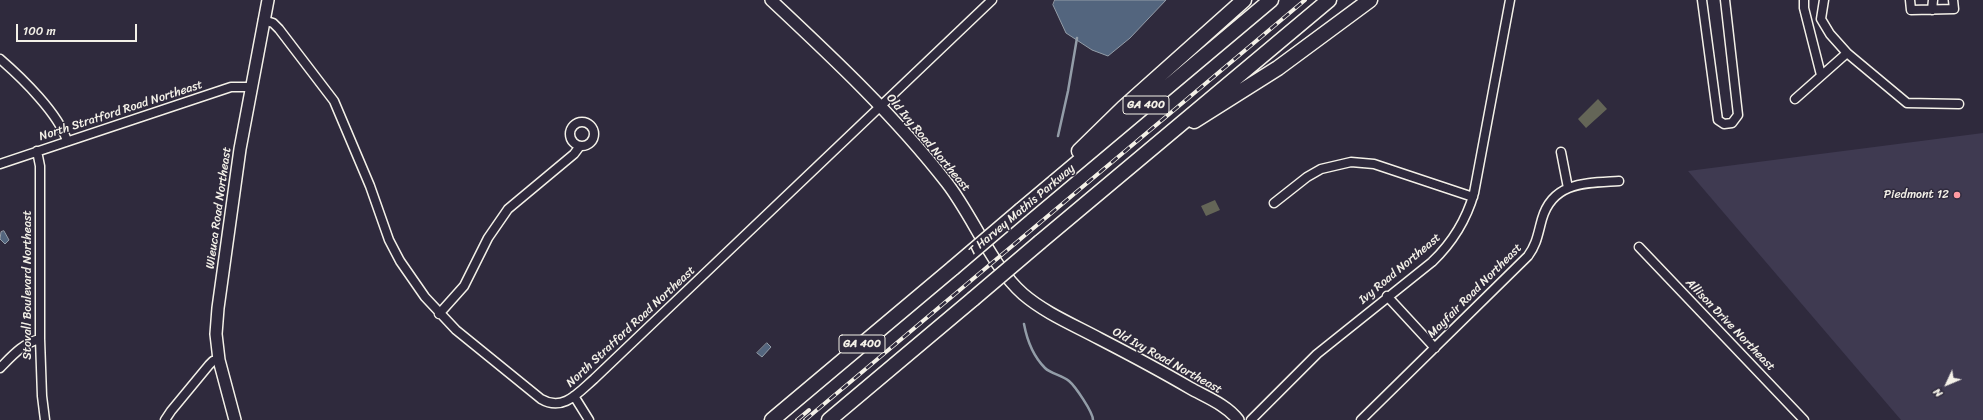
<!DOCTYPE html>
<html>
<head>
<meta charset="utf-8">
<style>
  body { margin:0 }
  #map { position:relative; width:1983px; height:420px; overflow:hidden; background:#2f2a3d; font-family:Sriracha,sans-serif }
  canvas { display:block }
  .north { position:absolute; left:1927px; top:364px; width:40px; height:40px; -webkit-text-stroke:3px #2f2a3d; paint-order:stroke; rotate:226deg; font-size:11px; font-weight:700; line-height:16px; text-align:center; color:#f4f1e8 }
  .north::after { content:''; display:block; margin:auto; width:14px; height:18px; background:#f4f1e8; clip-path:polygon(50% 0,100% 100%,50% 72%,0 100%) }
  .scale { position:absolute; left:16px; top:24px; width:121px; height:18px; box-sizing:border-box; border:2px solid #f4f1e8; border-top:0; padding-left:5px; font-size:12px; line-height:14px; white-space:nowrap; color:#f4f1e8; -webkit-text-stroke:3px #2f2a3d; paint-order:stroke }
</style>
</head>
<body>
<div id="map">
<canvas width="1983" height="420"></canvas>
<div class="north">N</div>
<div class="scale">100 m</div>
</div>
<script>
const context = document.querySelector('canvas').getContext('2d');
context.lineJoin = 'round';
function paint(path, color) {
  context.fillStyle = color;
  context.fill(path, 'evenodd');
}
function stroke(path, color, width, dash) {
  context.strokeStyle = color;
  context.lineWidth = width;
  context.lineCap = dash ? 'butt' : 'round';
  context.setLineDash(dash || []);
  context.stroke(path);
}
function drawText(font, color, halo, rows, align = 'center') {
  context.font = font + ' Sriracha,sans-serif';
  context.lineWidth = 3;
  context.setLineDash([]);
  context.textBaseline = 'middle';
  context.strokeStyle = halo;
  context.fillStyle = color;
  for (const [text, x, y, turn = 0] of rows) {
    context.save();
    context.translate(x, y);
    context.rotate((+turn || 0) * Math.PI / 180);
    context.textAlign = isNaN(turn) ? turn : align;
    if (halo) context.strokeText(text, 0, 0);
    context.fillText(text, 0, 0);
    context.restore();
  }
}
const built = new Path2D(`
  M1983 133V420H1901L1688 171Z`);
const green = new Path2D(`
  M1598 99 1607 109 1586 128 1578 119Z
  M1215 200 1220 210 1206 216 1201 206Z`);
const water = new Path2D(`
  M1055 0H1166L1130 38 1108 56 1092 50 1066 33 1053 5Z
  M4 231 9 240 5 244 0 239 1 232Z
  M767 343 771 347 762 357 757 353Z`);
const stream = new Path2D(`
  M1058 136 1068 91 1077 38
  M1024 324C1027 340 1033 356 1045 368 1051 374 1062 375 1069 381 1075 386 1093 412 1093 420`);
const street = new Path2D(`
  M1702 0 1718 120 1724 124 1732 123 1738 115 1725 0
  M1804 0V8L1821 75
  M1824 0 1821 19 1830 34 1847 53 1907 103 1959 104
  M1910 0 1911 10 1954 9 1953 0
  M1932 10 1933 0
  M263 20 273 23 279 29 334 101 370 186 389 240 400 261 425 297 456 330 541 399C563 412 578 393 594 379L992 0
  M0 59C22 78 59 114 67 141
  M1795 99 1847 53
  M570 134a12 12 0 1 1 24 0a12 12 0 1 1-24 0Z
  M37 151 40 166V339L42 396 45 420
  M1561 152 1568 188
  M0 164 231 87H251
  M1274 203 1307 177 1321 169 1351 162 1374 164 1473 197
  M1639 247 1804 420
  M1387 296 1435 348
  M439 314 464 286 488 238 508 209 574 154 580 146
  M0 368C12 356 23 343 40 339
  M574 396 589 420
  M165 420 171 411 209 365 213 361 219 360
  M1251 420 1317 354 1432 262C1453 242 1466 221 1474 193L1510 0
  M1361 420 1528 256C1537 244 1538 233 1542 219 1553 181 1587 183 1619 181`);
const secondary = new Path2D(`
  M771 0C833 58 895 116 947 183 972 215 993 268 1023 294 1045 313 1074 325 1100 339 1131 355 1161 371 1190 388 1206 397 1227 405 1238 420
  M235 420 219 360 216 334 218 308 240 149 268 0`);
const highway = new Path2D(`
  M1194 121 1278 68 1370 0
  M1079 151 1123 108 1244 0
  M1021 210 1271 0
  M1040 242 1329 0
  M772 420 953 268
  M829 420 973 299`);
const rail = new Path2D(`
  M797 420 809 410
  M805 420 1305 0`);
const highwayBridge = new Path2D(`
  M953 268 1021 210
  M973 299 1040 242`);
const markers = [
  [1957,195,4,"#ff9aa2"]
];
const shields = [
  [1146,105,46],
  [862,344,46]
];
const shieldNames = [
  ["GA 400",1146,105],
  ["GA 400",862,344]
];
const streetNames = [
  ["North Stratford Road Northeast",121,111,-18],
  ["Old Ivy Road Northeast",928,143,50],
  ["Wieuca Road Northeast",219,208,-82],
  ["T Harvey Mathis Parkway",1022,210,-40],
  ["Ivy Road Northeast",1400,269,-40],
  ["Stovall Boulevard Northeast",28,285,-90],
  ["Mayfair Road Northeast",1475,291,-45],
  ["Allison Drive Northeast",1730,325,46],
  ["North Stratford Road Northeast",631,327,-43],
  ["Old Ivy Road Northeast",1167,361,29]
];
const poiNames = [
  ["Piedmont 12",1949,195]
];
paint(built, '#3f3a51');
paint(green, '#646557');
paint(water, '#53657e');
stroke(water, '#939da8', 1);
stroke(stream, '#939da8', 2.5);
stroke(street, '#f4f1e8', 11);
stroke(secondary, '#f4f1e8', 14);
stroke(highway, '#f4f1e8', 17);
stroke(street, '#2f2a3d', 8);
stroke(secondary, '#2f2a3d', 11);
stroke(highway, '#2f2a3d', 14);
stroke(rail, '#f4f1e8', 4);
stroke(rail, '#2f2a3d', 2.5, [8]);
stroke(highwayBridge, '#f4f1e8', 17, []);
stroke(highwayBridge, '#2f2a3d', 14);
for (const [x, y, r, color] of markers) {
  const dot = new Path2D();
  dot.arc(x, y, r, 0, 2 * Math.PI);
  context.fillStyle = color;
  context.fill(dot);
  stroke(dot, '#2f2a3d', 1.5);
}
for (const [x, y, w] of shields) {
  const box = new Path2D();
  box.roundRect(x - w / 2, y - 9, w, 18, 3);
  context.fillStyle = '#2f2a3d';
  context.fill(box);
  stroke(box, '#f4f1e8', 1);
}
drawText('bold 11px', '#f4f1e8', null, shieldNames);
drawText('12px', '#f4f1e8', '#2f2a3d', streetNames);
drawText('12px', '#f4f1e8', '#2f2a3d', poiNames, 'right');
</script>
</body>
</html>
